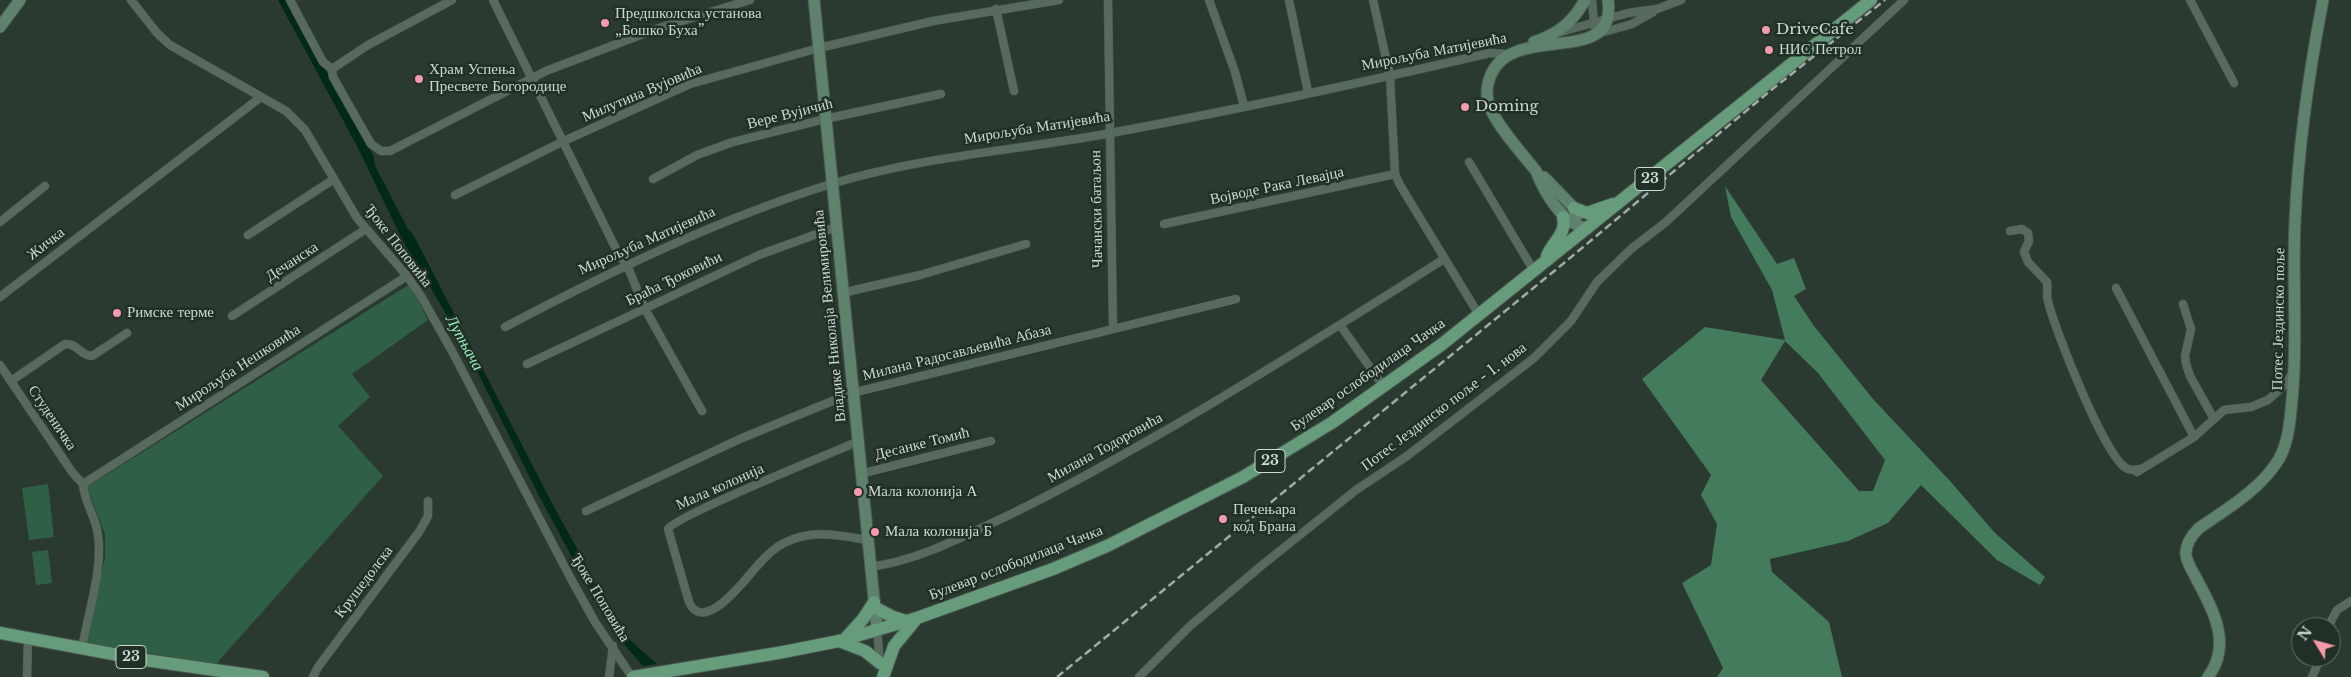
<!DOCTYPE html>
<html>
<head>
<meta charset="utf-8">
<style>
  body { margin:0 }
  #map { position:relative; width:2351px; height:677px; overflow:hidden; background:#2b3a31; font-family:"Libre Baskerville",serif }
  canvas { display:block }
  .north { position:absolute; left:2291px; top:617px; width:50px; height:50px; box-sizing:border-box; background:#213027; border:1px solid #66736b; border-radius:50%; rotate:307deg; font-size:14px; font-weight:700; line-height:20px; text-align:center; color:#ced8d1 }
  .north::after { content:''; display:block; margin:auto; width:18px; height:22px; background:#f39aab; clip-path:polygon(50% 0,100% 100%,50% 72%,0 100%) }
</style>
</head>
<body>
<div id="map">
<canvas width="2351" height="677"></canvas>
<div class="north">N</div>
</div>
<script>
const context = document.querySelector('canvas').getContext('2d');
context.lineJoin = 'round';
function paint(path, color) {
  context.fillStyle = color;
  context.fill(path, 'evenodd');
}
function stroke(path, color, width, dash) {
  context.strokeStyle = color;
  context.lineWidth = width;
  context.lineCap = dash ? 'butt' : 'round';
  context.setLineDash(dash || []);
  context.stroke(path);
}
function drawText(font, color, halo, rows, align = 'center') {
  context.font = font + ' "Libre Baskerville",serif';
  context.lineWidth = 5;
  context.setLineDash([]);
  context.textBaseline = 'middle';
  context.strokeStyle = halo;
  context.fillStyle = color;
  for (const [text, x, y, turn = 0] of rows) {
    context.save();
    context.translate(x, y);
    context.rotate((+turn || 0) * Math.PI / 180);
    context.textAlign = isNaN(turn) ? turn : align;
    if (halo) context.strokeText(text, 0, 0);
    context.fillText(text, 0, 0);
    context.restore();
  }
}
const green = new Path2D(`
  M410 284 428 320 352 374 370 397 338 426 383 476 216 664 87 643 105 557V534L87 487Z
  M48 484 54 537 29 540 22 488Z
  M48 550 52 583 36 585 32 552Z`);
const forest = new Path2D(`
  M1725 186 1777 264 1794 258 1806 289 1794 296 1814 326 1873 399 1950 481 1995 533 2045 577 2040 585 1997 560 1921 485 1888 523 1848 541 1770 559 1772 572 1829 622 1842 677H1717L1723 668 1682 583 1711 565 1717 524 1701 495 1711 475 1642 379 1705 327 1785 340 1772 290 1731 217ZM1785 341 1818 373 1885 460 1873 491H1859L1761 380Z`);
const water = new Path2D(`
  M278 0H286L373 155 375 166 408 229 413 234 554 507 584 561 602 599 631 641 657 664 643 666 615 634 598 606 537 492 464 345 401 237 358 148Z`);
const street = new Path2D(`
  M131 0 157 33 170 45 286 111 305 130 357 218 407 276 421 296 453 353 570 577 595 622 632 677
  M290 0 323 62 332 69
  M493 0 619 255 627 265 645 309 702 411
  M1108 0 1113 328
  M1209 0 1235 72 1244 106
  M1289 0 1308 92
  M1592 0 1594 24 1597 34 1632 24 1653 12
  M2190 0 2234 83
  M996 9 1014 91
  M1557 33 1628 13 1657 9 1681 0
  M332 69 333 77 371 144 381 151H390L546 71 656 29 750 0
  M332 69 368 45 452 0
  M1469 162 1534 271
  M1395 174 1400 185 1479 315
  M653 179 697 155 733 142 825 119 941 94
  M455 195 564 141 690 84 819 48 933 21 1059 0
  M0 222 45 186
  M1164 224 1395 174 1390 76 1373 0
  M2010 231 2022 229 2028 233 2029 241 2024 252 2028 262 2047 282C2048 288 2046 295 2048 301 2054 328 2105 457 2126 468 2131 471 2136 470 2141 469
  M248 235 334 179
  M2116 288 2194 437
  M842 293 920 275 1026 244
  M0 297 261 97
  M2183 304 2191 329 2185 356 2186 364 2190 376 2214 419
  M232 316 366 229
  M1340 325 1384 387
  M505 327C609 272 718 219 831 184 921 157 1009 151 1100 135 1231 111 1361 83 1490 53L1507 54
  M527 364 759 255 836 227
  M0 365 72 472 83 484
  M11 381 65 344C77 343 81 356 92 356L127 333
  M857 442C831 453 676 516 668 529L689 602C704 636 747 577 758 565 765 557 774 548 784 543 812 529 838 535 867 540
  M2137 472 2194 437 2224 410 2251 407 2268 400 2285 385 2293 372
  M860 474 991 441
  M83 484 407 276
  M586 511 742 438 852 393 1236 299
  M869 567C918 561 964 536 1007 516 1065 488 1121 456 1177 424 1267 371 1356 315 1444 259
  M2328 627 2337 610 2351 601
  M877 629 880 664
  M82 648C88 614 103 569 98 535 96 517 84 502 83 484
  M27 677 28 638
  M313 677 318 667 419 532 428 516V501
  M609 677 613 646
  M1139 677 1190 626 1261 566 1356 490 1407 456 1534 358 1571 321 1597 282 1631 249 1666 222 1904 0
  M2312 677 2321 657`);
const secondary = new Path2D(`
  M814 0 877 629
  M0 27 20 0
  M1534 42C1558 34 1573 22 1585 0
  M1544 177 1574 208 1577 216
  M1588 228C1563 226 1544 192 1536 171 1521 152 1502 132 1491 110 1486 99 1486 87 1490 77 1511 20 1618 70 1608 0
  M2208 677C2232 645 2214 611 2197 580 2193 572 2187 563 2186 555 2185 544 2192 535 2199 528 2227 509 2261 489 2279 459 2289 441 2290 420 2292 400 2298 341 2292 281 2295 222 2298 148 2309 72 2323 0`);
const primary = new Path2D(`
  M1574 208 1587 213 1613 204
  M1547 256C1553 241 1567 234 1563 217
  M874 607 893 617 906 621
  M0 633 145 660 263 677
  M845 639 863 619 874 602
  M839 641 865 651 880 663
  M633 677 778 653 839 641 917 618 1053 569 1107 546 1243 477 1333 422 1441 345 1871 0
  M883 677 894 646 917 618`);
const rail = new Path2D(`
  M1057 677 1564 263 1770 91 1885 0`);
const markers = [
  [605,23,5,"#f39aab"],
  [1766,30,5,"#f39aab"],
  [1769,50,5,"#f39aab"],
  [419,79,5,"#f39aab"],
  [1465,107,5,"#f39aab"],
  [117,313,5,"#f39aab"],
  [858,492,5,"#f39aab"],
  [1223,519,5,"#f39aab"],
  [875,532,5,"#f39aab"]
];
const shields = [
  [1650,179,30],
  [1270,461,30],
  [131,657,30]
];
const shieldNames = [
  ["23",1650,179],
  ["23",1270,461],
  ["23",131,657]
];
const poiNames = [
  ["Предшколска установа",615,14],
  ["„Бошко Буха”",615,31],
  ["DriveCafe",1776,30],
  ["НИС Петрол",1779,50],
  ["Храм Успења",429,70],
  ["Пресвете Богородице",429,87],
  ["Doming",1475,107],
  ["Римске терме",127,313],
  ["Мала колонија А",868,492],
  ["Печењара",1233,510],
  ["код Брана",1233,527],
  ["Мала колонија Б",885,532]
];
const streetNames = [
  ["Мирољуба Матијевића",1434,52,-11],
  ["Милутина Вујовића",642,93,-23],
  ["Вере Вујичић",790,114,-14],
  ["Мирољуба Матијевића",1037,128,-9],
  ["Војводе Рака Левајца",1277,186,-12],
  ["Чачански батаљон",1097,209,-91],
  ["Мирољуба Матијевића",647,241,-24],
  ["Жичка",46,244,-38],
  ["Ђоке Поповића",398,246,52],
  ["Дечанска",292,262,-33],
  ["Браћа Ђоковићи",674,279,-26],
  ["Владике Николаја Велимировића",830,316,-96],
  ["Потес Јездинско поље",2279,319,-89],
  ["Милана Радосављевића Абаза",957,353,-14],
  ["Мирољуба Нешковића",238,368,-33],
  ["Булевар ослободилаца Чачка",1368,375,-35],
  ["Потес Јездинско поље - 1. нова",1444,407,-37],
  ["Студеничка",52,418,56],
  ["Десанке Томић",922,444,-14],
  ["Милана Тодоровића",1105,448,-29],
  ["Мала колонија",720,487,-24],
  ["Булевар ослободилаца Чачка",1016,563,-21],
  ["Крушедолска",364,582,-53],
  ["Ђоке Поповића",600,598,59]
];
const waterNames = [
  ["Лупњача",464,343,61]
];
paint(green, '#2f6045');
paint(forest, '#447b5c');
paint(water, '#002a15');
stroke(street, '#4a5850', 9);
stroke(secondary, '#4a5850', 13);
stroke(primary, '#4a5850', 14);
stroke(street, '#58695e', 8);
stroke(secondary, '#5f826d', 11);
stroke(primary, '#669b7c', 12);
stroke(rail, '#a1aca4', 2.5, [8, 4]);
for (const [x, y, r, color] of markers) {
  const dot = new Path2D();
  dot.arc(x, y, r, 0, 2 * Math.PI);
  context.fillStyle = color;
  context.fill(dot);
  stroke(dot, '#213027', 2);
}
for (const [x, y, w] of shields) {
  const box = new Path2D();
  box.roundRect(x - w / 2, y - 11.5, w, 23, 4);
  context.fillStyle = '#213027';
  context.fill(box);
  stroke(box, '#ced8d1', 1);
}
drawText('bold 14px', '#ced8d1', null, shieldNames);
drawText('15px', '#ced8d1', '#213027', poiNames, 'left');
drawText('15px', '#ced8d1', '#213027', streetNames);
drawText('italic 16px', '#97ebba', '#213027', waterNames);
</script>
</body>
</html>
